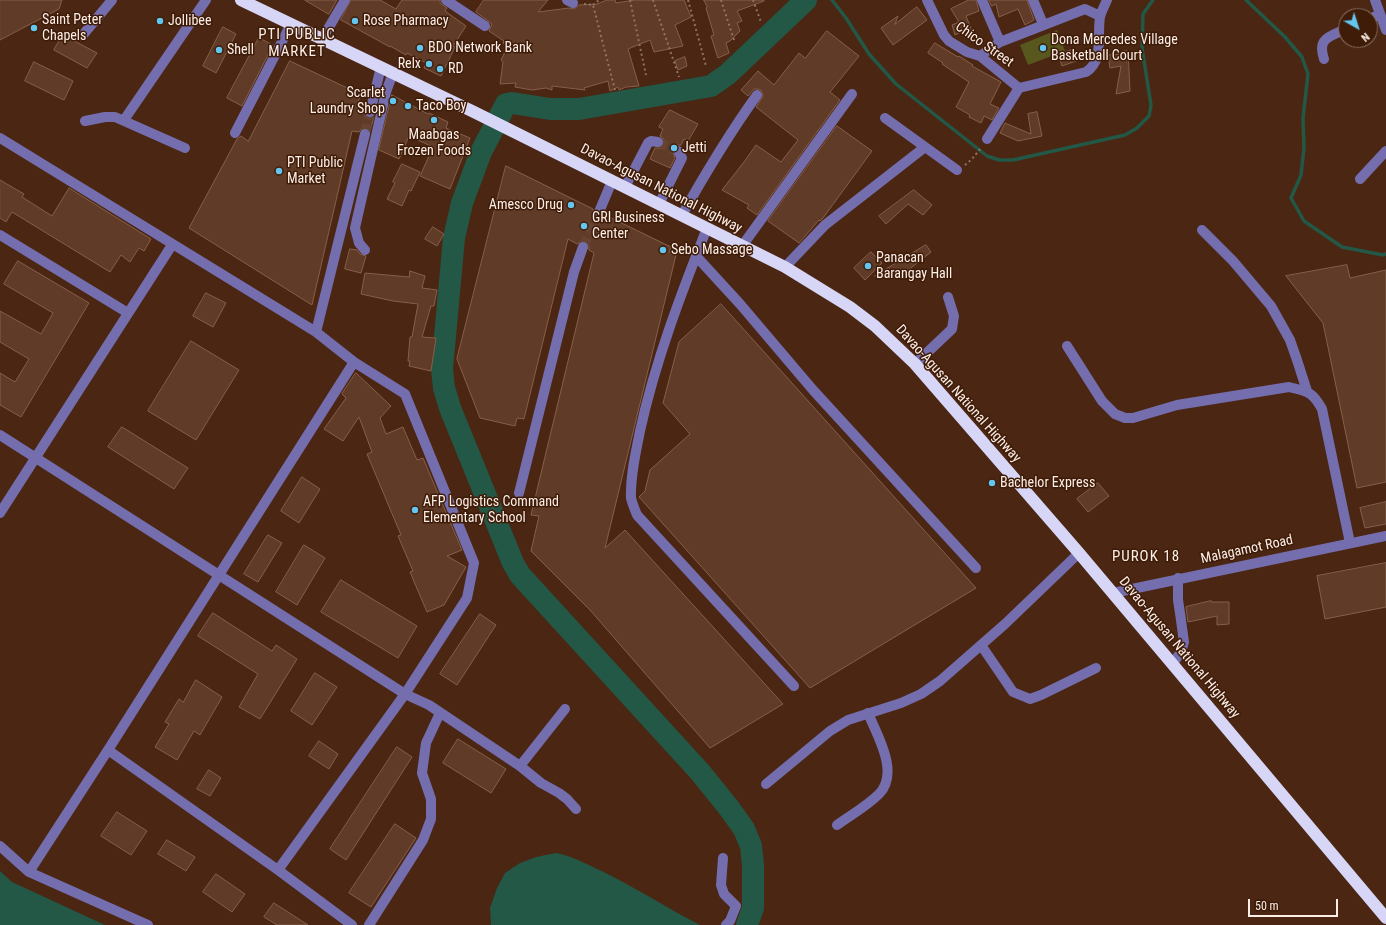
<!DOCTYPE html>
<html>
<head>
<meta charset="utf-8">
<style>
  body { margin:0 }
  #map { position:relative; width:1386px; height:925px; overflow:hidden; background:#4a2613; font-family:"Roboto Condensed",sans-serif }
  canvas { display:block }
  .north { position:absolute; left:1338px; top:8px; width:40px; height:40px; box-sizing:border-box; background:#3e1c08; border:1px solid #8a7061; border-radius:50%; rotate:141deg; font-size:11px; font-weight:700; line-height:16px; text-align:center; color:#fdeee7 }
  .north::after { content:''; display:block; margin:auto; width:14px; height:18px; background:#64c5ee; clip-path:polygon(50% 0,100% 100%,50% 72%,0 100%) }
  .scale { position:absolute; left:1248px; top:899px; width:90px; height:18px; box-sizing:border-box; border:2px solid #fdeee7; border-top:0; padding-left:5px; font-size:12px; line-height:14px; white-space:nowrap; color:#fdeee7; -webkit-text-stroke:3px #3e1c08; paint-order:stroke }
</style>
</head>
<body>
<div id="map">
<canvas width="1386" height="925"></canvas>
<div class="north">N</div>
<div class="scale">50 m</div>
</div>
<script>
const context = document.querySelector('canvas').getContext('2d');
context.lineJoin = 'round';
function paint(path, color) {
  context.fillStyle = color;
  context.fill(path, 'evenodd');
}
function stroke(path, color, width, dash) {
  context.strokeStyle = color;
  context.lineWidth = width;
  context.lineCap = dash ? 'butt' : 'round';
  context.setLineDash(dash || []);
  context.stroke(path);
}
function drawText(font, color, halo, rows, align = 'center') {
  context.font = font + ' "Roboto Condensed",sans-serif';
  context.lineWidth = 3;
  context.setLineDash([]);
  context.textBaseline = 'middle';
  context.strokeStyle = halo;
  context.fillStyle = color;
  for (const [text, x, y, turn = 0] of rows) {
    context.save();
    context.translate(x, y);
    context.rotate((+turn || 0) * Math.PI / 180);
    context.textAlign = isNaN(turn) ? turn : align;
    if (halo) context.strokeText(text, 0, 0);
    context.fillText(text, 0, 0);
    context.restore();
  }
}
const green = new Path2D(`
  M1057 30 1065 51 1028 65 1020 45Z`);
const water = new Path2D(`
  M556 853C569 855 580 861 591 866 629 883 663 906 700 925H491L490 908 497 888 505 873 520 863 536 857Z
  M0 871 12 882 105 925H0Z`);
const stream = new Path2D(`
  M832 0 846 18 869 54 896 84 987 156 999 160H1013L1125 135 1137 128 1149 116 1151 105 1142 48 1143 14 1153 0
  M1246 0 1285 37 1302 57 1308 74 1303 118 1304 148 1301 175 1291 198 1304 221 1342 247 1383 255 1386 254`);
const river = new Path2D(`
  M747 925 753 908V865L751 846 744 829 729 808 700 772 520 575 513 563 450 408 444 388 442 369 454 238 462 203 481 152 506 104 512 103 550 109H579L711 86 728 74 806 0`);
const building = new Path2D(`
  M0 0H62L59 9 0 40Z
  M305 0H337L329 14Z
  M351 0H380L396 9 402 0H440V3L447 8 445 11 466 26 453 46 455 47 441 76 424 68 426 63 407 53 406 55 390 46V47L341 20Z
  M484 0H548L538 12 569 8 574 9 579 5 597 4 607 0H615L616 3 635 0H684L691 17 675 25 683 46 654 52 650 40 628 49 639 86 626 87 619 90 618 87 610 91 608 81 584 88 585 90 552 86V90L546 88 532 90 515 87 516 83 500 84 503 62 501 60 508 46 503 43 504 41 489 31 492 24 476 12Z
  M704 0H764V1L737 11 742 21 737 23 740 31 730 41 726 43 729 53 718 58 711 36 714 35 706 8 707 7Z
  M969 0H976L979 11 966 16 973 34 969 37 965 30 955 35 952 25 959 22 951 9Z
  M989 0H1027L1034 20 1025 25 1018 9 999 17 996 4 992 6Z
  M917 7 927 20 893 45 881 28 898 16 895 24Z
  M223 27 236 34 216 73 203 66Z
  M827 31 859 56 830 92 840 100 757 215 747 208 749 205 722 190 744 162 756 145 781 162 798 140 756 107 763 96 761 90 757 89H754L748 96 741 90 758 71 774 85 799 53 805 58Z
  M63 35 97 53 87 68 54 50Z
  M259 38 273 45 242 106 227 98Z
  M935 43 958 57 959 56 973 65 972 66 1001 82 990 104 999 108 992 120 984 116 981 123 969 117 970 115 956 107 969 82 942 64 943 63 928 53Z
  M1072 50 1076 61 1062 66 1058 54Z
  M1124 51H1128L1130 91 1116 94 1121 66 1110 68 1108 55 1123 54Z
  M685 57 687 66 678 70 675 61Z
  M290 61 360 94 357 109 364 111V114L368 118 374 117 370 131 366 128 361 129 359 132 352 131 312 305 189 228 237 139 241 136 248 141Z
  M34 62 73 81 64 100 25 81Z
  M392 95 428 114 429 113 448 122 446 128 470 138 450 189 420 176 433 147 409 136 399 159 379 150Z
  M670 110 698 124 688 141 684 139 681 145H675L673 147 672 151 675 158 670 168 650 159 655 148H661L664 143V139L660 136 663 129 659 127Z
  M1037 112 1042 136 1018 141 1000 133 1005 123 1031 134 1028 114Z
  M837 126 872 151 823 218 820 221 819 220 799 243 768 221Z
  M402 164 420 172 411 191 409 190 402 206 387 199 395 183 393 182Z
  M506 166 593 209V213L596 218H600L605 215 671 247 669 252 676 255 605 548 625 530 783 704 710 748 590 610 531 551 539 516 531 515 594 253 589 250V246L588 243 582 241 577 244 568 239 524 419 517 418 515 426 480 418 457 359Z
  M0 180 24 194 22 197 52 216 69 188 151 239 144 251 139 248 130 262 121 255 110 272 12 212 6 222 0 218Z
  M914 190 932 205 923 215 908 204 886 224 879 216Z
  M433 227 444 234 437 246 425 239Z
  M926 245 931 252 902 275 875 276Z
  M350 249 357 250 360 254 366 256 361 273 345 269Z
  M871 252 882 263 865 280 854 268Z
  M18 261 89 303 21 417 0 405V373L15 382 29 359 0 342V311L41 334 53 313 4 284Z
  M1347 265 1350 278 1386 270V482L1357 488 1323 323 1286 276Z
  M410 271 425 276 422 288 437 290 434 306H431L422 337 436 338 431 371 409 366 410 361H408L410 337H412L418 304 393 301 361 294 365 273 409 277Z
  M206 293 226 303 213 327 193 316Z
  M721 304 976 588 810 688 639 497 645 491 650 470 690 434 663 403 679 342Z
  M191 341 239 370 196 440 148 411Z
  M356 373 391 406 380 418 386 434 403 427 417 460 423 458 462 550 447 556 466 567 444 605 427 612 410 572 413 571 398 536 401 535 367 454 372 452 359 417 343 441 324 429 346 398 342 394Z
  M122 427 188 468 174 489 108 447Z
  M302 477 320 489 299 523 281 511Z
  M1098 483 1109 496 1088 512 1077 499Z
  M1386 502V524L1365 528 1360 508Z
  M268 535 282 543 258 582 244 574Z
  M304 545 325 558 297 605 276 592Z
  M1386 563V607L1325 619 1317 576Z
  M341 580 417 626 398 658 321 612Z
  M1211 601V602H1229V624L1217 625V616L1188 622 1186 607Z
  M213 613 272 651 276 645 297 659 260 719 239 707 258 674 198 636Z
  M480 614 496 625 457 685 440 674Z
  M315 673 337 687 312 725 291 711Z
  M196 680 222 697 200 735 194 731 177 760 155 747 169 724 165 722 179 699 183 702Z
  M458 739 506 769 491 793 443 763Z
  M319 741 338 754 329 769 309 756Z
  M397 747 412 757 346 860 330 849Z
  M209 770 221 778 210 796 197 789Z
  M117 812 147 831 131 855 101 836Z
  M395 824 416 838 371 907 349 893Z
  M167 840 195 857 186 871 158 854Z
  M216 874 245 894 232 912 203 892Z
  M274 903 308 925H277L264 917Z`);
const minorTunnel = new Path2D(`
  M365 134 370 112
  M658 142 678 151
  M583 247 599 212`);
const path = new Path2D(`
  M630 0 646 75
  M653 0 679 77
  M688 0 706 66
  M721 0 734 40
  M753 0 761 22
  M584 4 593 5 615 90
  M593 5 599 0
  M965 165 972 159 981 148`);
const minor = new Path2D(`
  M446 0 485 26
  M567 0 573 3
  M927 0 944 35 949 41 967 52 980 56 1019 88
  M982 0 1000 42
  M1033 0 1043 24
  M1375 0 1386 30
  M1370 19 1380 14
  M82 36 112 0
  M322 39 345 0
  M980 56 1000 42 1085 9 1100 16
  M1324 59C1317 38 1329 37 1346 29
  M370 112 381 67
  M885 118 957 170
  M124 120 206 0
  M85 121 105 117H115L185 148
  M235 133 291 24
  M0 138 316 332 354 362 405 394 474 563 467 598 405 694 278 870
  M987 139 1019 88 1086 72C1104 61 1097 36 1100 17 1101 12 1105 5 1107 0
  M1360 179 1386 151
  M625 187 648 143 651 141 658 142
  M659 204 682 158 678 151
  M599 212 612 181
  M682 215C705 174 729 134 757 95
  M707 228C681 294 655 362 640 431 636 452 630 476 631 498 632 503 635 510 637 515L794 686
  M1202 230 1233 261 1271 306 1290 340 1297 360 1307 391
  M0 235 128 313
  M742 246 852 94
  M365 250 359 243 355 228 386 92 393 73
  M696 256 740 304 813 390 976 568
  M785 267 825 225 925 147
  M316 332 365 134
  M1067 346 1102 401 1115 414 1125 418H1133L1177 405 1289 387C1308 392 1312 391 1322 409L1350 543
  M915 364 952 329 954 316 948 297
  M0 435 405 694 429 705 520 766 541 783 559 793 567 799 576 809
  M519 493 574 272 583 247
  M0 513 172 245
  M1113 593 1386 536
  M981 645 1013 692 1030 699 1041 695 1096 668
  M1173 663 1181 652 1184 642 1180 613 1178 600V578
  M108 750 278 870 352 925
  M520 766 565 709
  M766 784 830 731 848 720 901 703 921 694 940 681 1005 624 1079 553
  M837 825C851 815 867 806 879 794 900 773 877 735 868 713
  M0 846 29 872 148 925
  M723 858 721 885 724 894 736 906 730 921 726 925
  M29 872 108 750 354 362
  M369 925 423 840 431 819V799L422 773 426 743 440 713`);
const highway = new Path2D(`
  M241 0 474 112 785 267 850 307 875 326 915 364 1079 553 1386 918`);
const markers = [
  [160,21,4,"#64c5ee"],
  [355,21,4,"#64c5ee"],
  [34,28,4,"#64c5ee"],
  [420,48,4,"#64c5ee"],
  [1043,48,4,"#64c5ee"],
  [219,50,4,"#64c5ee"],
  [429,64,4,"#64c5ee"],
  [440,69,4,"#64c5ee"],
  [393,101,4,"#64c5ee"],
  [408,106,4,"#64c5ee"],
  [434,120,4,"#64c5ee"],
  [674,148,4,"#64c5ee"],
  [279,171,4,"#64c5ee"],
  [571,205,4,"#64c5ee"],
  [584,226,4,"#64c5ee"],
  [663,250,4,"#64c5ee"],
  [868,266,4,"#64c5ee"],
  [992,483,4,"#64c5ee"],
  [415,510,4,"#64c5ee"]
];
const poiNames = [
  ["Saint Peter",42,20],
  ["Chapels",42,36],
  ["Jollibee",168,21],
  ["Rose Pharmacy",363,21],
  ["Dona Mercedes Village",1051,40],
  ["Basketball Court",1051,56],
  ["BDO Network Bank",428,48],
  ["Shell",227,50],
  ["Relx",421,64,"right"],
  ["RD",448,69],
  ["Scarlet",385,93,"right"],
  ["Laundry Shop",385,109,"right"],
  ["Taco Boy",416,106],
  ["Maabgas",434,135,"center"],
  ["Frozen Foods",434,151,"center"],
  ["Jetti",682,148],
  ["PTI Public",287,163],
  ["Market",287,179],
  ["Amesco Drug",563,205,"right"],
  ["GRI Business",592,218],
  ["Center",592,234],
  ["Sebo Massage",671,250],
  ["Panacan",876,258],
  ["Barangay Hall",876,274],
  ["Bachelor Express",1000,483],
  ["AFP Logistics Command",423,502],
  ["Elementary School",423,518]
];
const streetNames = [
  ["Chico Street",984,45,35],
  ["Davao-Agusan National Highway",661,189,27],
  ["Davao-Agusan National Highway",958,394,48],
  ["Malagamot Road",1247,550,-12],
  ["Davao-Agusan National Highway",1179,648,50]
];
const neighbourhoodNames = [
  ["PTI PUBLIC",297,35],
  ["MARKET",297,52],
  ["PUROK 18",1146,557]
];
paint(green, '#58571d');
paint(water, '#235746');
stroke(stream, '#235746', 3.5);
stroke(river, '#235746', 22);
paint(building, '#603b27');
stroke(building, '#875f4a', 1);
stroke(minorTunnel, '#654433', 10, [10, 5]);
stroke(path, '#907465', 2, [2, 3]);
stroke(minor, '#756eae', 10);
stroke(highway, '#d8d6f6', 12);
for (const [x, y, r, color] of markers) {
  const dot = new Path2D();
  dot.arc(x, y, r, 0, 2 * Math.PI);
  context.fillStyle = color;
  context.fill(dot);
  stroke(dot, '#3e1c08', 1.5);
}
drawText('14px', '#fdeee7', '#3e1c08', poiNames, 'left');
drawText('14px', '#fdeee7', '#3e1c08', streetNames);
context.letterSpacing = '1px';
drawText('15px', '#fdeee7', '#3e1c08', neighbourhoodNames);
context.letterSpacing = '0px';
</script>
</body>
</html>
